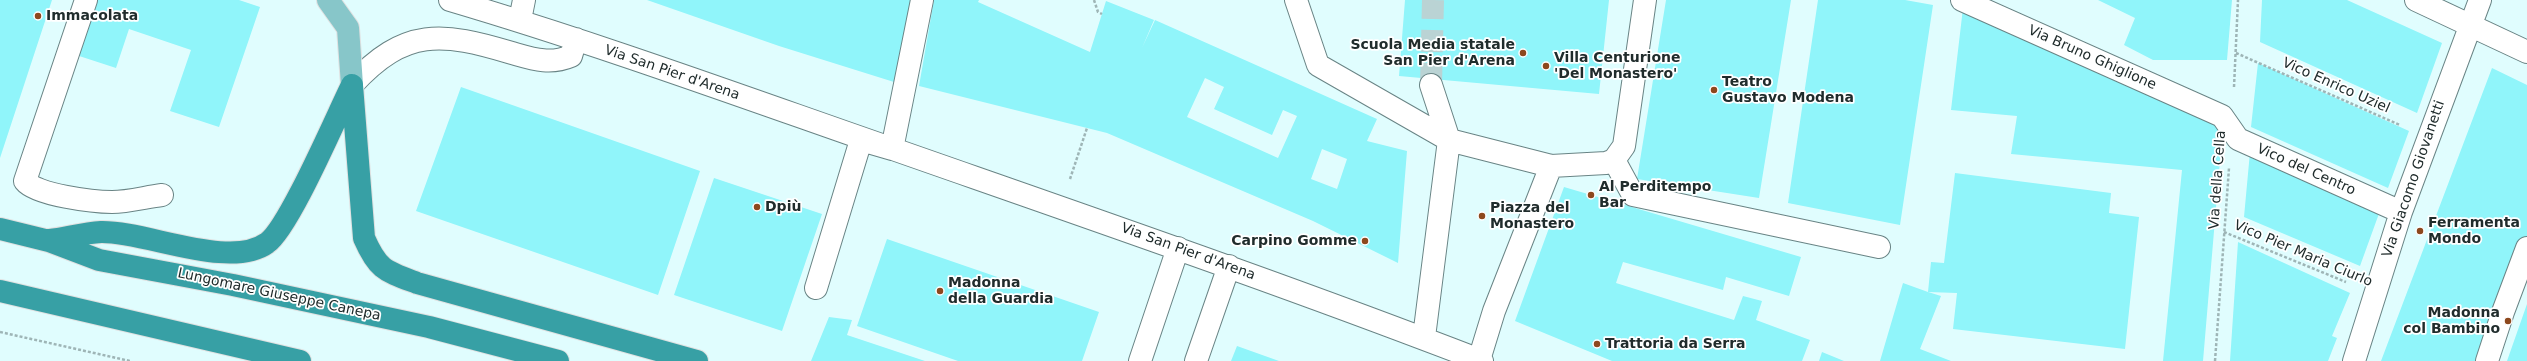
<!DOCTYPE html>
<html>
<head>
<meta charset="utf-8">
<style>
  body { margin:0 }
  canvas { display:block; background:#e0fdfe }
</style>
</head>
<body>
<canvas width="2527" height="361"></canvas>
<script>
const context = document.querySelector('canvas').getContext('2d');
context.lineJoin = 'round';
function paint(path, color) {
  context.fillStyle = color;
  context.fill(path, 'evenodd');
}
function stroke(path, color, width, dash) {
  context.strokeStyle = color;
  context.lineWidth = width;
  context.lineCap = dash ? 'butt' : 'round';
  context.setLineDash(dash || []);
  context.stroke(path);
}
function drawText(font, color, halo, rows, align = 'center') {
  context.font = font + ' "DejaVu Sans",sans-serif';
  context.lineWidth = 3.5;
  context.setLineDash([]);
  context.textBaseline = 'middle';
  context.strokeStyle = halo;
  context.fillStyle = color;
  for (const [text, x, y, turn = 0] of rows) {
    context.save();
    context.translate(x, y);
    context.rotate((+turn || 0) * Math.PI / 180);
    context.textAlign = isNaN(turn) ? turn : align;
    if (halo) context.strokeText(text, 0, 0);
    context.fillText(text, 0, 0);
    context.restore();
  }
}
const building = new Path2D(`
  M0 0H52L0 158Z
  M91 0H239L260 7 219 127 170 111 191 50 129 29 116 68 73 54Z
  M647 0H914L894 82 779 46Z
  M934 0H979L978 2 1090 52 1106 1 1154 20 1142 48 1155 20 1377 119 1367 141 1407 151 1398 263 1313 221 1107 133 919 86ZM1205 78 1224 87 1214 109 1272 135 1283 110 1297 116 1278 158 1187 117ZM1322 149 1347 159 1337 189 1311 179Z
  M1405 0H1609L1599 94 1399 76Z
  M1666 0H1791L1759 198 1637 179Z
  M1818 0H1905L1933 5 1900 225 1788 203Z
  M2098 0H2232L2227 60H2153L2124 45 2135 18Z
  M2262 0H2347L2442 43 2417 113 2260 42Z
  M1963 8 2223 125 2203 361H2163L2182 170 2011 154 2017 116 1951 110Z
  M2258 63 2409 131 2388 188 2251 127Z
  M2492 68 2527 85V238L2479 361H2381Z
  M461 87 700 171 658 295 416 211Z
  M2250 152 2381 208 2360 266 2244 217Z
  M1955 173 2111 193 2109 213 2139 217 2125 349 1953 329 1957 293 1928 292 1941 296 1920 349 1951 361H1880L1903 283 1928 292 1931 262 1944 263Z
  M714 178 822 214 782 331 674 295Z
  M1564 187 1801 257 1789 296 1726 277 1723 290 1623 262 1616 283 1734 320 1743 296 1762 301 1756 320 1810 340 1802 361H1612L1515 321Z
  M887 239 1099 312 1082 361H958L857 326Z
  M2238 242 2350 293 2332 336 2337 338 2328 361H2230Z
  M2527 304V361H2507Z
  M829 317 852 320 847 335 925 361H811Z
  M1237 346 1279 361H1231Z
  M1822 352 1844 361H1819Z`);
const minorTunnel = new Path2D(`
  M1431 85 1433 0`);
const path = new Path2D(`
  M1094 0 1098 12 1102 14
  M2236 53 2400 125
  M2234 87 2238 0
  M1070 179 1087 128
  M2224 232 2346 282
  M0 332 130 361
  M2215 361 2229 168`);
const minor = new Path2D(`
  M86 0 25 181C36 195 94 202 112 202 128 202 146 197 162 195
  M450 0C599 44 746 98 893 149 1090 218 1288 286 1482 361
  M1296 0 1318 65 1449 140 1551 166 1606 163 1614 160 1624 146 1645 0
  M1962 0 2222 116 2238 139 2401 212
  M2416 0 2527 52
  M520 20 524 0
  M352 85C405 27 442 32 512 53 533 59 550 65 571 56L576 39
  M1614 160 1633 195 1879 247
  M816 288 861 140 892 149 922 0
  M1424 337 1449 140 1431 85
  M1479 360 1494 311 1551 166
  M1140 361 1178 248
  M1196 361 1229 266
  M2354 361 2401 212 2480 0
  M2487 361 2503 312 2527 248`);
const major = new Path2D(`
  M328 0 348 28 352 85`);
const highway = new Path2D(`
  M352 85 364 238C378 270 385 271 417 283L697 361
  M0 229 49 241 99 260 233 285 429 327 558 361
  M50 240C66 238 84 233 101 232 145 231 230 270 267 243 289 228 337 115 352 85
  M0 291 300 361`);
const markers = [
  [38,16,4,"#8d481d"],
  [1523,53,4,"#8d481d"],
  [1546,66,4,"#8d481d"],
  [1714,90,4,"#8d481d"],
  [1591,195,4,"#8d481d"],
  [757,207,4,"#8d481d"],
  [1482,216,4,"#8d481d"],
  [2420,231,4,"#8d481d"],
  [1365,241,4,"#8d481d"],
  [940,291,4,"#8d481d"],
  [2508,321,4,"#8d481d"],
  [1597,344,4,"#8d481d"]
];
const poiNames = [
  ["Immacolata",46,16],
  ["Scuola Media statale",1515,45,"right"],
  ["San Pier d'Arena",1515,61,"right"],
  ["Villa Centurione",1554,58],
  ["'Del Monastero'",1554,74],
  ["Teatro",1722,82],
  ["Gustavo Modena",1722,98],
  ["Al Perditempo",1599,187],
  ["Bar",1599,203],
  ["Dpiù",765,207],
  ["Piazza del",1490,208],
  ["Monastero",1490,224],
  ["Ferramenta",2428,223],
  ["Mondo",2428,239],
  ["Carpino Gomme",1357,241,"right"],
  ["Madonna",948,283],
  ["della Guardia",948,299],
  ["Madonna",2500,313,"right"],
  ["col Bambino",2500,329,"right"],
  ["Trattoria da Serra",1605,344]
];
const streetNames = [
  ["Via Bruno Ghiglione",2092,58,24],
  ["Via San Pier d'Arena",672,73,19],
  ["Vico Enrico Uziel",2336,86,24],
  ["Vico del Centro",2306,170,24],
  ["Via Giacomo Giovanetti",2414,179,-71],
  ["Via della Cella",2218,180,-86],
  ["Via San Pier d'Arena",1188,252,20],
  ["Vico Pier Maria Ciurlo",2303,254,23],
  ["Lungomare Giuseppe Canepa",279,295,12]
];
paint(building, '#90f5fa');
stroke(minorTunnel, '#bad3d4', 22, [22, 11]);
stroke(minor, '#698485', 24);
stroke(major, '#e0e1e1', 24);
stroke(highway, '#e0e1e1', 24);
stroke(path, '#9eb5b6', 2.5, [3, 2]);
stroke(minor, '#fff', 22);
stroke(major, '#87c6c9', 22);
stroke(highway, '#37a0a5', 22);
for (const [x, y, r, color] of markers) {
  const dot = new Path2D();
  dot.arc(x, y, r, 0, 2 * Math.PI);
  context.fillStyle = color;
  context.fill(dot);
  stroke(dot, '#fff', 1.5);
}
drawText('bold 14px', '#202c2c', '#fff', poiNames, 'left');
drawText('14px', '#202c2c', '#fff', streetNames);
</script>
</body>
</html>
